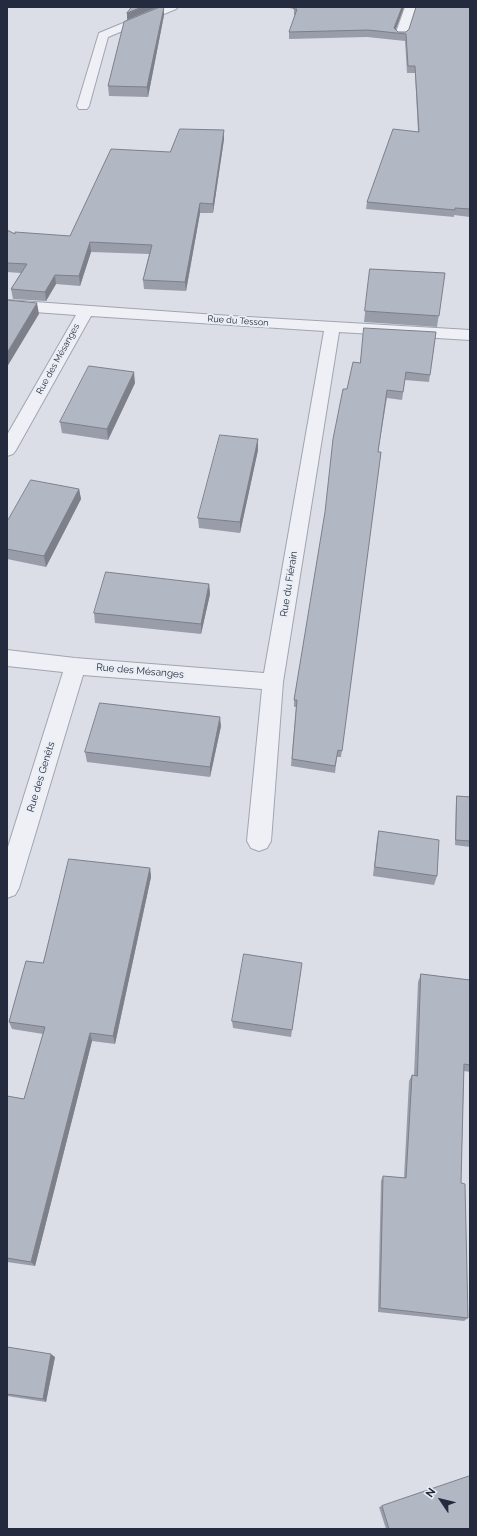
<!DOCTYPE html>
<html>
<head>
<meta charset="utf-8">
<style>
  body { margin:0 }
  #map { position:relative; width:477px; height:1536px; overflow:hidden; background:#dbdee7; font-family:Raleway,sans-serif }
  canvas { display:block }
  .frame { position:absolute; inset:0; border:8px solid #242b3e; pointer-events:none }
  .north { position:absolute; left:421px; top:1480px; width:40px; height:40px; -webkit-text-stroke:3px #eaeef5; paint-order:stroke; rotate:305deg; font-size:11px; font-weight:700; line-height:16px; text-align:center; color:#242b3e }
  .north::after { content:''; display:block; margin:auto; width:14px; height:18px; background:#242b3e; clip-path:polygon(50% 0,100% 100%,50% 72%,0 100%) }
</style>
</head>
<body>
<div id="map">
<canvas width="477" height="1536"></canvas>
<div class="frame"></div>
<div class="north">N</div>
</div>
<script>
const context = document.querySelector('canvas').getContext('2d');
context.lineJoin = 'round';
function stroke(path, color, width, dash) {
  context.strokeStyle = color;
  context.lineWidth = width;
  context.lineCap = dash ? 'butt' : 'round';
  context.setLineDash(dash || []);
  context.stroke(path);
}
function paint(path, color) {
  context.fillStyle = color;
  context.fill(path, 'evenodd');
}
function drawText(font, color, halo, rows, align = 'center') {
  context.font = font + ' Raleway,sans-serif';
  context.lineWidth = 4;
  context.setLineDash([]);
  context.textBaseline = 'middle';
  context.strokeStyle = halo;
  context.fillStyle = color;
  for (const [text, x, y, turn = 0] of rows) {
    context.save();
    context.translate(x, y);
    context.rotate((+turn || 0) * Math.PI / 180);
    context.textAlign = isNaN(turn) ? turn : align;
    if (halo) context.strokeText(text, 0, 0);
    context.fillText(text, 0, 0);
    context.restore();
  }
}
const minor = new Path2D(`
  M162 7H178L176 9 108 37 89 106 87 109H79L77 106 99 33Z
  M405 7H417L407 35 405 37H397L395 35Z
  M7 300 231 316 470 330V340L339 332 283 682 271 841 267 848 259 851 251 848 247 841 262 689 83 675 19 888 15 895 7 898V850L63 672 7 666V650L75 658 264 673 324 331 91 316 16 450 13 454 7 456V435L76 315 7 310Z`);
const wall = new Path2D(`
  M285 7H404L396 29 398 32H406L470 7V217L454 215V217L366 209 367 202 418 132 415 73H407L405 41 367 37 289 39V32L295 15H294V9Z
  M164 15 148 97 109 96 108 86Z
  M224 139 213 213H200L186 291 144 289 143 280 149 254 91 252 80 286 56 284 46 301 13 299 11 289 21 273 7 272V230L15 234 70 236 170 152Z
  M370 269 445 273 437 327 364 322Z
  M436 332 429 382 405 380 402 400 387 398 378 452H381L341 757H337L335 773 291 766 296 707H294V700L347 389 360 363Z
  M135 383 108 440 62 433 60 422Z
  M258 439V450L240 533 199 528 198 518Z
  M79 489 81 499 46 567 7 559V522Z
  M209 584 210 594 201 634 95 623 94 613Z
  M221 726 210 777 87 762 85 752Z
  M457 796 470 797V847L455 845 456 801Z
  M379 831 437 876 434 885 373 876 377 840Z
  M150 868 151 877 115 1044 92 1041 35 1266 7 1262V1096L24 1099 43 1034 12 1029 9 1022 43 963Z
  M301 971 291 1037 233 1028 232 1021Z
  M421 974 470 980V1072L464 1071 461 1183 468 1318 464 1321 378 1312 381 1181 383 1176 404 1178 409 1081 412 1075H414L418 982Z
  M7 1347 55 1357 46 1402 7 1396Z
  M470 1476V1529H386L379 1507Z`);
const shadedWall = new Path2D(`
  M142 7H158L127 20V13Z
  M164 7V15L148 97 147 87Z
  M402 7H404L394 34V28Z
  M224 130V139L213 213V204Z
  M200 203V213L186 291 185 282Z
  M90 242 91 252 80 286 79 276Z
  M55 275 56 284 46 301 45 292Z
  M37 303 39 314 7 367V353Z
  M134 372 135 383 108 440 107 429Z
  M258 439V450L240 533V522Z
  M79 489 81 499 46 567 44 556Z
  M209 584 210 594 201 634V624Z
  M220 717 221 726 210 777V767Z
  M150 868 151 877 115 1044 113 1036Z
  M90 1033 92 1041 35 1266 31 1262Z
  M51 1354 55 1357 46 1402 43 1399Z`);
const building = new Path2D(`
  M132 7H142L127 13Z
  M160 7H164L147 87 108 86 124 22Z
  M295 7H402L394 28 398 32H406L409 29 416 7H470V209L455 208V210L367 202 393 129 419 132 415 66H408L406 34 368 30 289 32 297 9H294Z
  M180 129 224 130 213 204 200 203 185 282 143 280 152 245 90 242 79 276 55 275 45 292 11 289 27 264 7 263V230L15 234V232L70 236 111 149 170 152Z
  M370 269 445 273 439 316 365 311Z
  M7 300 37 303 7 353Z
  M364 328 436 332 430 375 406 372 403 392 387 390 378 452H381L342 751 338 750 335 766 292 759 297 700H294L325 512 333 439 343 389H347L353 362 360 363Z
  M89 366 134 372 107 429 60 422Z
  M220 435 258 439 240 522 198 518Z
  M31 480 79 489 44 556 7 549V522Z
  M106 572 209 584 201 624 94 613Z
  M100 703 220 717 210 767 85 752Z
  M457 796 470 797V841L456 840Z
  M379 831 439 840 437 876 375 867Z
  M69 859 150 868 113 1036 90 1033 31 1262 7 1258V1096L24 1099 45 1027 9 1022 26 961 43 963Z
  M244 954 302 963 292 1030 232 1021Z
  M421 974 470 980V1065L464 1064 461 1183 465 1184 468 1318 380 1308 383 1176 406 1178 412 1075 417 1076Z
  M7 1347 51 1354 43 1399 7 1394Z
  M470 1476V1529H389L382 1506Z`);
const farStreetnames = [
  ["Rue du Tesson",238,321,4],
  ["Rue des Mésanges",58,359,-61]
];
const streetNames = [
  ["Rue du Fiérain",289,584,-81],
  ["Rue des Mésanges",140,671,5],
  ["Rue des Genêts",41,777,-73]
];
stroke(minor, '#a0a5b1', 2);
paint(minor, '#eef0f5');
paint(wall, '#999da9');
paint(shadedWall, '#7d8089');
paint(building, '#b2b7c4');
stroke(building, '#7d8089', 1);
drawText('9px', '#242b3e', '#eaeef5', farStreetnames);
drawText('10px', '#242b3e', '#eaeef5', streetNames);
</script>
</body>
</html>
